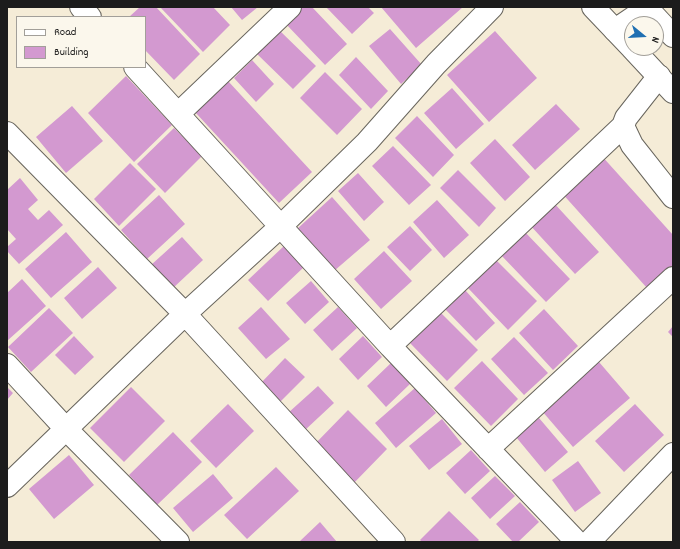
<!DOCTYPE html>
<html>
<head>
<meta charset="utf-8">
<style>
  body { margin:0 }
  #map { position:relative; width:680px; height:549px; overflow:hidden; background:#f5ecd7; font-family:Dekko,sans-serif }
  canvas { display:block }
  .frame { position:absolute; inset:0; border:8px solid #1c1c1c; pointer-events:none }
  .legend { position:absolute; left:16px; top:16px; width:130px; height:52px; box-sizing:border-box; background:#fbf7ec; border:1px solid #a29f99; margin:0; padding:5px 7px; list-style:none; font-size:12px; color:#1c1c1c }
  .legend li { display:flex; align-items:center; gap:8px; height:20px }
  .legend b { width:20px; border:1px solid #a29f99 }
  .north { position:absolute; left:624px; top:16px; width:40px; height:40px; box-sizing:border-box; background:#fbf7ec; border:1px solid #a29f99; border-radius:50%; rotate:108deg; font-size:11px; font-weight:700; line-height:16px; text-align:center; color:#1c1c1c }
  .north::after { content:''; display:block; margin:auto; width:14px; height:18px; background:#1f6fb2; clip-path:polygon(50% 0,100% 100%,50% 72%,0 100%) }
</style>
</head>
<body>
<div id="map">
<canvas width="680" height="549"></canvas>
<div class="frame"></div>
<ul class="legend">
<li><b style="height:5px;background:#fff"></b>Road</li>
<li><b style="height:11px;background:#d399d0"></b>Building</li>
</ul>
<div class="north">N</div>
</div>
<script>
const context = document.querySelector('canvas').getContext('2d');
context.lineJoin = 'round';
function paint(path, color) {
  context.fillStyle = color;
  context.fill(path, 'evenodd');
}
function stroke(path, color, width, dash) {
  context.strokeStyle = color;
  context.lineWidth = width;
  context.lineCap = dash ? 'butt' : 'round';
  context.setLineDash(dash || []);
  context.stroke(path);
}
const building = new Path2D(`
  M140 7H156L200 54 174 80 145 50V17H129Z
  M160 7H213L230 25 203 52Z
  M231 7H258L242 20Z
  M302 7H312L347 44 325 65 285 23Z
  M326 7H368L374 13 352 34Z
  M381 7H463L416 48Z
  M278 29 316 66 293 89 255 52Z
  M390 29 422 65 401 84 369 46Z
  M495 31 537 78 489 122 447 75Z
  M356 57 388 91 371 109 339 75Z
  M252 60 274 84 256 102 234 78Z
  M325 72 362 109 337 135 300 98Z
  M126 76 172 125 134 162 88 113Z
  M228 81 312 172 279 203 195 112Z
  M452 88 484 124 456 149 424 113Z
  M556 104 580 129 535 170 512 145Z
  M72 106 103 141 66 173 36 137Z
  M417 116 454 155 433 177 395 138Z
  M174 128 202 156 165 193 137 164Z
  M495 139 530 177 505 201 470 163Z
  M393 146 431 185 409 205 372 166Z
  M600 154 673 235V265L647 288 560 191Z
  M130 163 156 189 119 226 94 199Z
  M458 170 496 208 479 227 440 188Z
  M358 173 384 202 364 221 338 191Z
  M20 178 38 200 28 209 38 220 49 210 63 225 19 264 7 251V247L16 239 7 229V190Z
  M159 195 185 224 147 259 121 230Z
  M332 197 370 240 334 271 297 229Z
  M437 200 469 235 444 258 413 222Z
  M553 202 599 252 575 274 529 224Z
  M410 226 432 250 410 271 387 247Z
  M524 231 570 279 546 302 500 254Z
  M66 232 92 262 51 298 25 269Z
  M182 237 203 260 172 289 151 265Z
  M284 246 304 267 268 301 248 280Z
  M384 251 412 281 381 309 354 279Z
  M496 260 537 301 508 330 468 288Z
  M98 267 117 288 82 319 64 298Z
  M22 279 46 306 7 341V293Z
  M311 281 329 302 305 324 286 303Z
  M465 290 495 323 476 341 445 309Z
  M261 307 290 339 266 359 238 328Z
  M338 307 357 328 332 351 313 330Z
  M49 308 73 333 31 372 8 347Z
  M544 309 578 346 553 370 519 333Z
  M441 313 478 350 447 381 410 343Z
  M673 326V337L668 332Z
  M74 336 94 357 75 375 55 355Z
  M363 336 382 357 358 380 339 359Z
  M514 337 548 373 524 395 491 359Z
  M285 358 305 377 278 404 259 385Z
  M482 361 518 399 491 426 454 388Z
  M599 362 630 398 573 447 542 411Z
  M391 363 410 384 386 407 367 386Z
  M318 386 334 403 304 431 288 413Z
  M7 387 13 393 7 400Z
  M131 387 165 421 124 462 90 428Z
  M415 388 436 413 396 448 375 423Z
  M228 404 254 431 216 468 190 441Z
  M635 404 664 435 624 472 595 441Z
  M348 410 387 449 351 486 312 447Z
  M539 418 568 452 545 472 516 437Z
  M442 419 462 444 429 470 409 446Z
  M173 432 202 462 157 505 129 475Z
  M471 450 490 471 465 494 446 473Z
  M69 455 94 485 54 519 29 489Z
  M578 461 601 493 575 512 552 480Z
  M276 467 299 491 247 539 224 515Z
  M213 474 233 498 193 532 173 508Z
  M495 476 515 496 490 519 471 498Z
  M520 502 539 522 518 542H513L496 524Z
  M449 511 479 540 477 542H422L420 540Z
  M320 522 337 542H300V541Z`);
const street = new Path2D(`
  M81 7 90 17
  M647 8 673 36
  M615 30 649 7
  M135 67 390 346 623 126
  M659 76 626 118 623 126 632 145 673 197
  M178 114 290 7
  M7 133 185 314 394 542
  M390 346 577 542
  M7 365 67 430 178 542
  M488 449 673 278
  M7 486 185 314 280 227 367 142 436 64 492 7
  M589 542 673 454`);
const highway = new Path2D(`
  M593 7 632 48
  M632 48 673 92`);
paint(building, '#d399d0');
stroke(street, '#68655d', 24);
stroke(highway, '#68655d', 24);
stroke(street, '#fff', 22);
stroke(highway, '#fff', 22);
</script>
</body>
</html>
